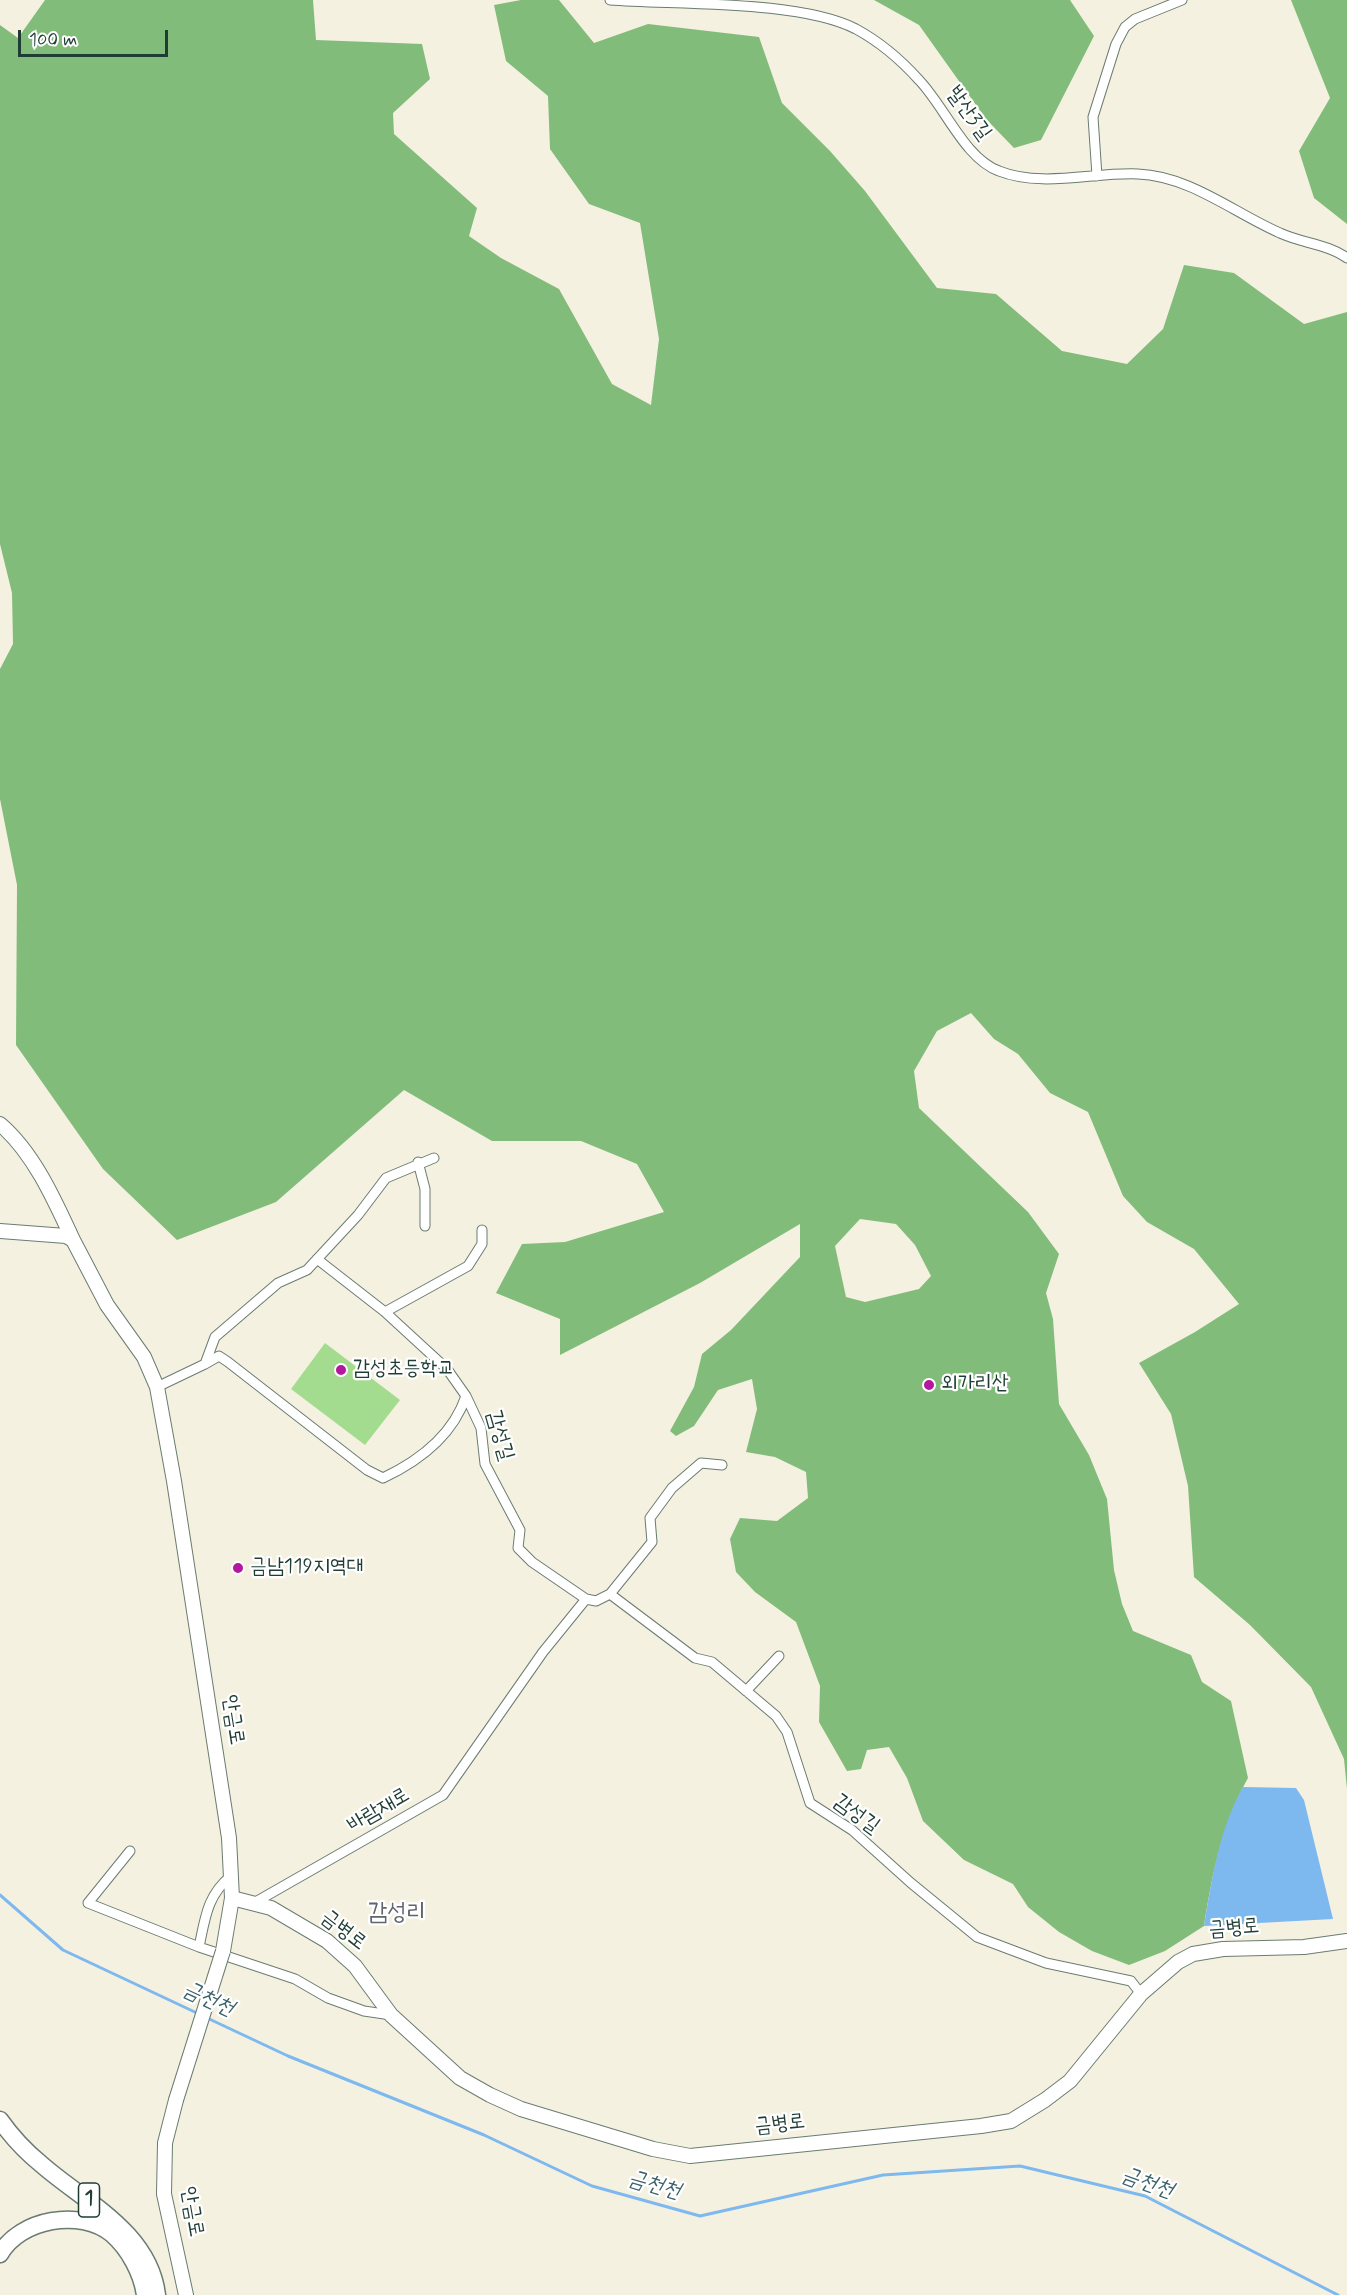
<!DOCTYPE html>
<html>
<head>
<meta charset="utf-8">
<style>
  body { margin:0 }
  #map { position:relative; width:1347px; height:2295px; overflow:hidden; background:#f5f1e1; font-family:Mynerve,sans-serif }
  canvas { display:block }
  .scale { position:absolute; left:18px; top:30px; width:150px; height:27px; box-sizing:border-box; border:3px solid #1f3d34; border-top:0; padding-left:8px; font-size:18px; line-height:21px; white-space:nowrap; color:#1f3d34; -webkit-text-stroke:4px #fff; paint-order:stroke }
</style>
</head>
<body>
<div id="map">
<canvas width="1347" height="2295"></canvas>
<div class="scale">100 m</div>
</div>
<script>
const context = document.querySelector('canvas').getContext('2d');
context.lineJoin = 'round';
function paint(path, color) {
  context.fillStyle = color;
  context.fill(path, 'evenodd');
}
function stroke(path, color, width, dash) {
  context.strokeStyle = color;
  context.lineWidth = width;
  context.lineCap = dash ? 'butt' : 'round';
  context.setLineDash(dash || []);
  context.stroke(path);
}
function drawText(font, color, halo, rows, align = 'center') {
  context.font = font + ' Mynerve,"Poor Story",sans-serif';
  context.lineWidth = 4.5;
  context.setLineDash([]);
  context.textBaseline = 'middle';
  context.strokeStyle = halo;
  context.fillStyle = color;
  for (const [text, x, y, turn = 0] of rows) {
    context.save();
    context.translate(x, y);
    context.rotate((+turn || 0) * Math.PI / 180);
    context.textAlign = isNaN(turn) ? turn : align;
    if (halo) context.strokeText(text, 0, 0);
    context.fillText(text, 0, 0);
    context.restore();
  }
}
const green = new Path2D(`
  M325 1343 400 1400 365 1445 291 1389Z`);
const forest = new Path2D(`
  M45 0H313L316 40 422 44 430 79 393 113 394 134 477 208 469 236 501 258 559 289 612 384 651 405 659 339 640 223 589 204 550 149 548 96 506 61 494 5 521 0H559L594 43 648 24 759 37 782 103 830 151 865 191 937 288 996 294 1062 351 1127 364 1163 329 1184 265 1234 273 1304 324 1347 312V1789L1344 1759 1311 1687 1250 1625 1194 1577 1188 1486 1171 1414 1139 1363 1195 1332 1239 1304 1194 1249 1147 1222 1123 1196 1088 1112 1050 1093 1018 1054 994 1039 971 1013 937 1031 914 1071 919 1108 1028 1212 1059 1254 1046 1293 1053 1319 1059 1404 1089 1455 1107 1499 1114 1570 1122 1604 1133 1631 1191 1655 1202 1682 1231 1701 1248 1778C1222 1824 1212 1875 1204 1926L1165 1951 1129 1965 1092 1951 1059 1932 1028 1907 1013 1884 964 1860 923 1821 907 1778 889 1747 867 1750 861 1769 847 1771 819 1722 820 1686 796 1622 755 1592 736 1572 730 1539 740 1518 777 1521 808 1498 806 1472 775 1457 746 1452 757 1409 752 1379 718 1390 694 1426 676 1436 670 1431 694 1387 702 1354 731 1330 800 1257V1224L700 1283 560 1355V1319L496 1293 522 1244 565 1242 664 1212 637 1164 581 1141H492L404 1090 276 1202 177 1240 103 1169 16 1045 17 885 0 799V669L13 644 12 593 0 544V25L18 38ZM860 1219 896 1224 915 1245 931 1276 919 1289 865 1302 846 1297 835 1246Z
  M874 0H1070L1094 36 1041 140 1014 148 986 119 919 25Z
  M1291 0H1347V224L1314 198 1299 151 1330 98Z`);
const water = new Path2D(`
  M1243 1787 1296 1788 1304 1800 1333 1919 1204 1926C1212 1879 1219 1829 1243 1787Z`);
const stream = new Path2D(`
  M0 1895 63 1950 199 2014
  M205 2017 288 2056 484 2135 592 2186 700 2216 883 2175 1020 2166 1145 2196 1338 2295`);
const street = new Path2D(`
  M610 0C677 5 799 0 856 29 880 42 901 60 919 80 945 107 965 159 999 171 1042 188 1093 172 1138 174 1190 176 1234 213 1280 233 1301 243 1328 244 1347 258
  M1097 176 1093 117 1116 44 1125 27 1135 19 1182 0
  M418 1162 425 1189V1226
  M317 1259 385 1312 447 1369 466 1396 481 1428 485 1464 520 1530 518 1548 532 1562 586 1599 596 1601 610 1594 695 1658 712 1662 776 1716 787 1732 810 1803 852 1830 911 1883 977 1937 1046 1963 1131 1981 1141 1994
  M385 1312 468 1266 482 1244V1230
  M205 1364 219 1356 228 1362 367 1470 383 1478C419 1461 453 1435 466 1396
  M157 1387 205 1364 215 1337 278 1283 307 1270 358 1215 386 1178 434 1158
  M610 1594 652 1542 650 1518 672 1488 701 1463 722 1465
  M746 1691 779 1656
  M130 1851 88 1903 199 1947C205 1919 207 1895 231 1876
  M252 1904 443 1795 543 1652 586 1599
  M199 1947 295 1979 328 1998 364 2011 391 2015`);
const secondary = new Path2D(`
  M0 1124C34 1153 55 1201 73 1240
  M0 1231 66 1236 73 1240 107 1305 144 1357 157 1387 174 1481 229 1838 232 1898 223 1951
  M232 1898 271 1908 327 1941 355 1966 391 2015 460 2078 490 2095 521 2109 653 2149 690 2156 981 2126 1011 2121 1045 2100 1070 2081 1141 1994 1178 1962 1193 1954 1223 1949 1304 1947 1347 1941
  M176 2100 165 2143 164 2194 186 2295`);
const highway = new Path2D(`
  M0 2120C12 2137 25 2151 41 2164 84 2202 149 2231 157 2295
  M0 2254C20 2219 80 2208 112 2234 129 2249 142 2273 145 2295`);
const secondaryBridge = new Path2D(`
  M176 2100 223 1951`);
const markers = [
  [341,1370,6,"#b5179e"],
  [929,1385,6,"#b5179e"],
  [238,1568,6,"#b5179e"]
];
const shields = [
  [89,2200,21]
];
const shieldNames = [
  ["1",89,2200]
];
const streetNames = [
  ["발산3길",968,114,54],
  ["감성길",499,1436,74],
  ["안금로",232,1720,81],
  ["바람재로",379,1811,-30],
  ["감성길",856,1815,36],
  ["금병로",1234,1929,-4],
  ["금병로",343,1931,38],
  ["금병로",780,2125,-6],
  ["안금로",191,2212,80]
];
const poiNames = [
  ["감성초등학교",353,1370],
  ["외가리산",941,1385],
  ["금남119지역대",250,1568]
];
const waterNames = [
  ["금천천",208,2000,25],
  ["금천천",1147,2184,20],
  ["금천천",654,2186,16]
];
const quarterNames = [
  ["감성리",397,1914]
];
paint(green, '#a3dc8f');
paint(forest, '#82bc7a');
paint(water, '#7db8ef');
stroke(stream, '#7db8ef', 3);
stroke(street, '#6a7c71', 11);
stroke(secondary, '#6a7c71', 16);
stroke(highway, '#6a7c71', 19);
stroke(street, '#fff', 9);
stroke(secondary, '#fff', 14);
stroke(highway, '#fff', 16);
stroke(secondaryBridge, '#6a7c71', 16, []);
stroke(secondaryBridge, '#fff', 14);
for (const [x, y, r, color] of markers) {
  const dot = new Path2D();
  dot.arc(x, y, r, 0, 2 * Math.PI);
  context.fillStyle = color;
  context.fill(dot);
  stroke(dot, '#fff', 2);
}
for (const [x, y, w] of shields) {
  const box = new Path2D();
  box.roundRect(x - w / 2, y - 17, w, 34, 4.5);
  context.fillStyle = '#fff';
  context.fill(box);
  stroke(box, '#1f3d34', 1.5);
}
drawText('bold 20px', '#1f3d34', null, shieldNames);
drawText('21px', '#1f3d34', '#fff', streetNames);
drawText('21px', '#1f3d34', '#fff', poiNames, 'left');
drawText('italic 22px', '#3b626c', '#fff', waterNames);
drawText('24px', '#61656e', '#fff', quarterNames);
</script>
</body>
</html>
